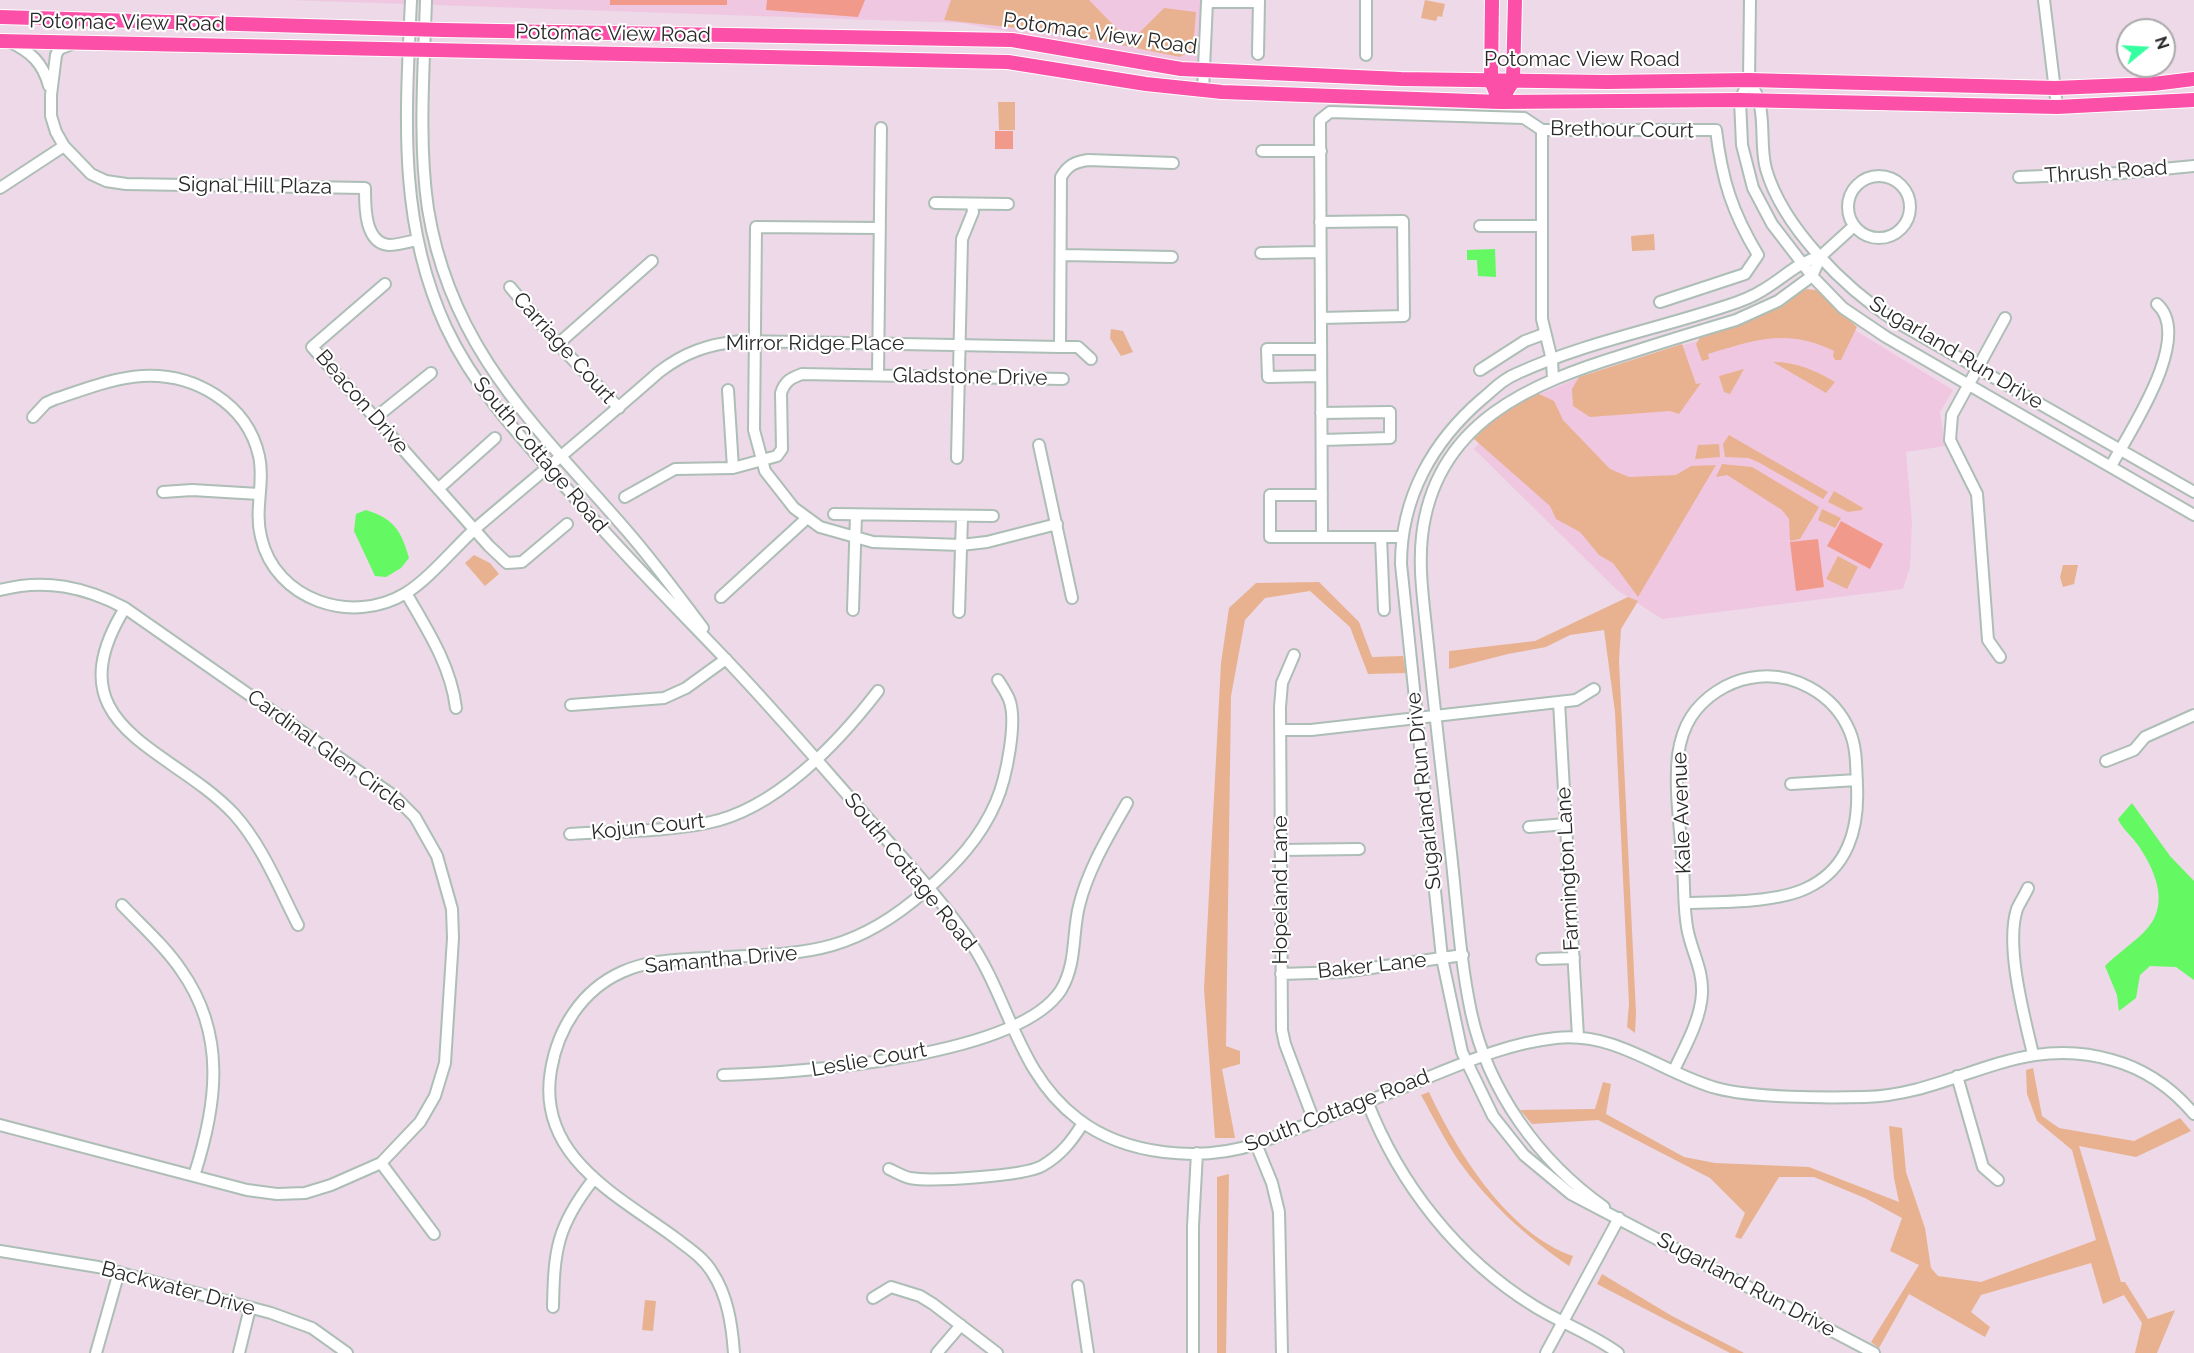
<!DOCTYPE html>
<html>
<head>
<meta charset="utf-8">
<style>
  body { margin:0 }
  #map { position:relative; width:2194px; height:1353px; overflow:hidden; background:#edd9e7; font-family:Raleway,sans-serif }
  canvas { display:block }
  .north { position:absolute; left:2116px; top:18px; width:60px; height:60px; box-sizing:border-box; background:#fff; border:2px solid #a9a9a9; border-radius:50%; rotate:72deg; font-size:16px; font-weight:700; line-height:24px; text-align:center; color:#292929 }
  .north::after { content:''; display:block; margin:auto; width:21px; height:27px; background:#34ffa1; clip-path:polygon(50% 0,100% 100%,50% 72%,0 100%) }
</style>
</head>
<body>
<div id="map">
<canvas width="2194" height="1353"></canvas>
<div class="north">N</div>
</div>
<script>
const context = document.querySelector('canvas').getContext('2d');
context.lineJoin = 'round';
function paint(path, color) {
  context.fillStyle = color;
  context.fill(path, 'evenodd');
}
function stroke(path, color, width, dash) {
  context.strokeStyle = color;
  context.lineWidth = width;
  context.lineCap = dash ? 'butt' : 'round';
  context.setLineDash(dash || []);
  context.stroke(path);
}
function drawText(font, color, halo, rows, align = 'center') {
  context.font = font + ' Raleway,sans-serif';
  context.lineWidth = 4.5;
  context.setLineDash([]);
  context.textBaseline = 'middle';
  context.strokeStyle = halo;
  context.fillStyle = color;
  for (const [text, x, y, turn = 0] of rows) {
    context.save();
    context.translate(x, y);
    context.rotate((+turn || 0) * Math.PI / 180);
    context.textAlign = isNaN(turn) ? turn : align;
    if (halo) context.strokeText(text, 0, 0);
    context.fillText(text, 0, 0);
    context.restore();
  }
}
const education = new Path2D(`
  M289 0H1203L1200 67 962 23Z
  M1853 329 1953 390 1940 412 1945 446 1906 452 1912 522 1910 567 1903 589 1662 619 1617 590 1474 449 1502 417 1540 394 1576 379 1665 350 1723 334Z`);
const green = new Path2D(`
  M951 0H1089L1130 42 1164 8 1196 12 1193 49 1180 57 1062 33 944 20Z
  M1425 0 1445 4 1442 17 1438 16 1436 21 1421 18Z
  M998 102H1015V130H999Z
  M1654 234 1655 250 1632 251 1631 236Z
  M1806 289 1816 290 1857 327 1841 360H1835L1833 356 1834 351C1787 328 1755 340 1708 354L1709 359 1702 361 1696 344 1701 336 1754 319Z
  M1111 329 1123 331 1133 352 1121 356 1110 338Z
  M1682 344 1696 384 1701 383 1679 414 1670 411 1590 417 1573 406 1572 389 1579 377Z
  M1773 362C1796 362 1815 370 1835 382L1826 393Z
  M1744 369 1730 394 1724 392 1719 376Z
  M1537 393 1554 401 1563 420 1610 469 1629 477 1676 475 1691 466 1716 465 1638 597 1613 563 1599 555 1580 532 1556 519 1550 506 1474 439 1494 419Z
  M1729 435 1828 492 1823 499 1758 462 1749 458 1725 457 1723 444Z
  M1719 444 1720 457 1695 459 1698 445Z
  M1722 464 1752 467 1819 507 1800 539 1790 541 1789 519 1782 510 1727 475 1716 477Z
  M1834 491 1863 508 1862 510 1848 512 1828 502Z
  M1822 509 1841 518 1835 528 1818 520Z
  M474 555 490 563 499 574 485 586 465 563Z
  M1838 556 1858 567 1847 589 1826 579Z
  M2063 565H2078L2074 584 2063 587 2060 577Z
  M1319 582 1359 622 1372 657 1403 656 1406 673 1368 674 1350 627 1310 591 1265 598 1245 620 1231 696 1226 1046 1240 1051V1064L1222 1069 1235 1138H1215L1204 989 1221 663 1229 608 1256 583Z
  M1628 597 1638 601 1621 629 1619 661 1636 1013 1635 1033 1627 1027 1629 1004 1615 712 1604 630 1570 635 1546 647 1508 654 1449 669V651L1535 641Z
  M2033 1068 2042 1116 2059 1128 2134 1141 2180 1118 2191 1131 2136 1157 2079 1146 2121 1282H2125L2148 1319 2175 1310 2157 1353H2135L2142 1323 2124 1295 2103 1304 2091 1263 1981 1295 1971 1312 1990 1327 1985 1337 1909 1294 1879 1348 1871 1342 1919 1265 1890 1251 1902 1218 1865 1198 1814 1177H1779L1741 1239 1735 1237 1745 1213 1710 1178 1598 1120 1532 1124 1520 1110 1595 1109 1603 1082 1611 1084 1606 1114 1684 1157 1715 1163 1809 1167 1899 1202 1894 1178 1889 1126 1902 1128 1906 1172 1925 1228 1931 1268 1938 1276 1981 1282 2096 1240 2072 1150 2037 1121 2027 1094 2026 1070Z
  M1429 1092C1457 1152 1508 1234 1573 1256L1569 1266C1526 1237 1488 1202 1458 1160 1445 1140 1433 1117 1421 1095Z
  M1229 1174 1226 1353H1217V1177Z
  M1602 1274 1672 1316 1744 1353H1730L1597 1284Z
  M645 1300 656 1301 653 1331 642 1330Z`);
const pitch = new Path2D(`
  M610 0H727V5H610Z
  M767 0H865L858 17 766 10Z
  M995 131H1013V149H995Z
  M1841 521 1883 544 1870 569 1827 546Z
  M1818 539 1824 587 1796 591 1790 542Z`);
const water = new Path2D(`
  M1495 249 1496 277 1478 276 1477 260H1467V250Z
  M366 510C394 519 401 530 409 558L401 568 386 577 375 576 354 531 356 514Z
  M2132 803 2170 856 2194 881V980L2176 967 2150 966 2140 975 2136 998 2119 1011 2117 995 2105 966C2117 954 2132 944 2144 932 2170 907 2157 874 2140 848 2134 838 2122 829 2118 819Z`);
const minor = new Path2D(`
  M411 0C406 113 397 221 446 327 477 393 528 445 576 499 626 558 681 612 734 668 782 719 827 772 873 824 905 861 939 897 967 937 1010 998 1016 1072 1078 1119 1126 1156 1201 1162 1256 1144 1310 1123 1365 1103 1419 1081 1464 1063 1508 1043 1556 1038 1616 1031 1662 1073 1716 1088 1752 1098 1826 1098 1865 1097 1953 1095 2018 1032 2112 1060 2145 1069 2172 1088 2194 1114
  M426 0C424 67 418 142 428 209 451 351 538 428 627 531 654 562 678 595 703 628
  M1750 0 1749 80 1740 100 1742 145 1753 188 1772 224 1812 276 1843 308 1886 337 2194 515
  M2044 0 2057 107
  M10 42C31 52 43 63 49 86
  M72 44 59 49 56 55 51 95V116L56 132 64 146 91 174 106 181 126 184 365 188C365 205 364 243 389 245 397 245 408 242 417 240
  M1258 54 1259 0
  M1366 55V0
  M1749 80C1753 87 1757 94 1759 101 1765 123 1760 147 1766 169 1783 228 1845 288 1895 321L2194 492
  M1203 90 1207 2H1258
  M1542 130V319L1552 360 1553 379
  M1262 151H1321
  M1848 207a31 31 0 1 1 62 0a31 31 0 1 1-62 0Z
  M2019 177 2121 173 2194 166
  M0 188 64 146
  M935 203 1008 204
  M1320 222 1403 221 1404 316 1321 318
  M1480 226H1542
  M879 228 756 227 754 430 765 471 794 508 820 527 873 542 961 545 987 542 1057 524
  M1261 253 1320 252
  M1062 255 1172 257
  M1821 256C1796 263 1785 277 1763 290 1752 297 1739 302 1726 306 1657 329 1584 343 1518 373 1503 379 1494 389 1482 399 1432 442 1401 498 1401 564L1442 958 1462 1052 1493 1116 1524 1155 1571 1194 1874 1353
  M385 284 312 347 489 546 507 563 522 562 567 524
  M510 287 558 344 619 408
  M558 344 652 261
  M1060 347 1061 177C1068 165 1075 162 1088 160L1173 163
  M1480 370 1525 341 1544 334
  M878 375 881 128
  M1320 376 1268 377 1267 349H1321
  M728 390 733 468
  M1321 413 1390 412V438L1322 440
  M33 417 46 403 55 399C83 390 112 378 142 376 194 373 247 403 259 456 265 483 254 509 261 537 275 600 352 626 406 593 429 579 455 547 476 528 537 476 599 425 659 372 685 352 709 344 741 341L1060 347H1078L1091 359
  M375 418 431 373
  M1039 445 1072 598
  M957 458 962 239 973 212 972 204
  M2111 466C2130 431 2194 337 2157 304
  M438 489 495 438
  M163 492 192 490 259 494
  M1322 495H1270V537H1402
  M625 497 675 469 733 468 777 456 782 449 781 393C785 381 791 378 802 374L1063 379
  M834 514 993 516
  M1322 537 1320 120 1330 112 1524 118 1542 130H1716C1722 180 1732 212 1758 255L1745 274 1660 302
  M1381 537 1384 610
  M0 590C45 578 85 587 125 608L394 796 415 817 437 856 452 909 453 938 445 1063 435 1096 420 1122 381 1163 331 1185 305 1193 277 1194 247 1190 0 1125
  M406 593C427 629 451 666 456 708
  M721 597 806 519
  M125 608C51 728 170 746 234 814 262 845 279 888 298 925
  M853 610 856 515
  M959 612 962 517
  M1294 655 1282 683 1280 707 1282 1030 1285 1044 1314 1121
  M2000 657 1988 640 1977 494 1950 440 1952 415 2005 318
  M1559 702 1578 1037
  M571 705 664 698 686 688 726 659
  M1280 730H1311L1576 700 1594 689
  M2106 761 2134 750 2145 737 2194 715
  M1791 784 1857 780
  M1529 827 1566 824
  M570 834C616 831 663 832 707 823 775 810 838 743 878 691
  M1282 850 1359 849
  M2028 888C2025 895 2020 902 2017 909 2005 946 2024 1016 2033 1054
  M122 905C142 926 165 946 181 970 227 1035 217 1105 194 1176
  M1542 959 1574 958
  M1281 974 1343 972 1463 955
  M1674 1070C1685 1047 1701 1019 1702 993 1703 972 1694 956 1689 936 1683 915 1685 890 1683 868 1681 832 1674 792 1678 755 1680 741 1684 728 1691 717 1704 697 1727 682 1750 678 1791 670 1834 693 1850 732 1857 749 1856 768 1857 786 1859 828 1848 869 1807 888 1776 903 1720 902 1685 903
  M723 1075C799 1073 1018 1057 1061 990 1077 963 1072 934 1079 906 1088 869 1109 835 1127 803
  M1957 1076 1983 1167 1998 1180
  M1367 1101C1399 1184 1458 1259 1534 1306 1561 1323 1592 1334 1618 1353
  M1256 1144 1272 1183 1279 1212 1282 1353
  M381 1163 434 1234
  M889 1169C896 1172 904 1177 910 1178 932 1182 1024 1176 1042 1166 1061 1155 1072 1141 1083 1123
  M1604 1207C1539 1161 1488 1091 1471 1012 1460 960 1457 906 1451 853 1442 775 1433 696 1425 618 1422 590 1419 563 1422 536 1435 422 1531 383 1626 354 1663 342 1699 331 1736 320L1778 301 1812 276 1821 256 1854 226
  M0 1251 98 1267 271 1313 312 1328 347 1353
  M1078 1286 1088 1353
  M873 1298 891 1287 920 1296 933 1304 997 1353
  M553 1307C554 1250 557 1226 593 1180
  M96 1353 119 1272
  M239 1353 250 1308
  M734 1353C732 1326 728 1296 712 1272 703 1257 688 1248 674 1237 617 1195 536 1156 551 1070 558 1028 582 990 622 972 648 960 676 960 705 958 800 953 849 958 925 891 955 865 980 839 996 802 1006 779 1018 721 1009 699 1006 692 1002 686 998 680
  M937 1353 961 1325
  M1193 1353V1226L1197 1153
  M1546 1353 1619 1218`);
const major = new Path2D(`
  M1492 0 1491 81 1500 102
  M0 17 442 30 1012 40 1181 69 1401 79 1607 82 1749 80 2055 88 2153 84 2194 79
  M0 41 1008 62 1146 84 1222 92 1500 102 1740 100 2057 107 2194 100
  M1500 102 1513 81 1515 0`);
const streetNames = [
  ["Potomac View Road",127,23,1],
  ["Potomac View Road",613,34,1],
  ["Potomac View Road",1100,34,8],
  ["Potomac View Road",1582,60],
  ["Brethour Court",1622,130,1],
  ["Thrush Road",2106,172,-4],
  ["Signal Hill Plaza",255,186,1],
  ["Mirror Ridge Place",815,344],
  ["Carriage Court",564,348,48],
  ["Sugarland Run Drive",1956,353,31],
  ["Gladstone Drive",970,377,1],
  ["Beacon Drive",362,402,49],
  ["South Cottage Road",540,455,50],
  ["Cardinal Glen Circle",327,751,36],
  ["Sugarland Run Drive",1424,791,-96],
  ["Kale Avenue",1682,813,-92],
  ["Kojun Court",648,827,-6],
  ["Farmington Lane",1568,869,-93],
  ["South Cottage Road",910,872,51],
  ["Hopeland Lane",1281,890,-90],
  ["Samantha Drive",721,960,-5],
  ["Baker Lane",1372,966,-6],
  ["Leslie Court",869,1060,-10],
  ["South Cottage Road",1337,1111,-21],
  ["Sugarland Run Drive",1746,1285,28],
  ["Backwater Drive",178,1289,15]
];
paint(education, '#f0c7e0');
paint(green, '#e8b290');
paint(pitch, '#f19a8b');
paint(water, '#64f862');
stroke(minor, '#adbeb6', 14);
stroke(major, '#fff', 16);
stroke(minor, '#fff', 10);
stroke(major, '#fc4fa7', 14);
drawText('21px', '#292929', '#fff', streetNames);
</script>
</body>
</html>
